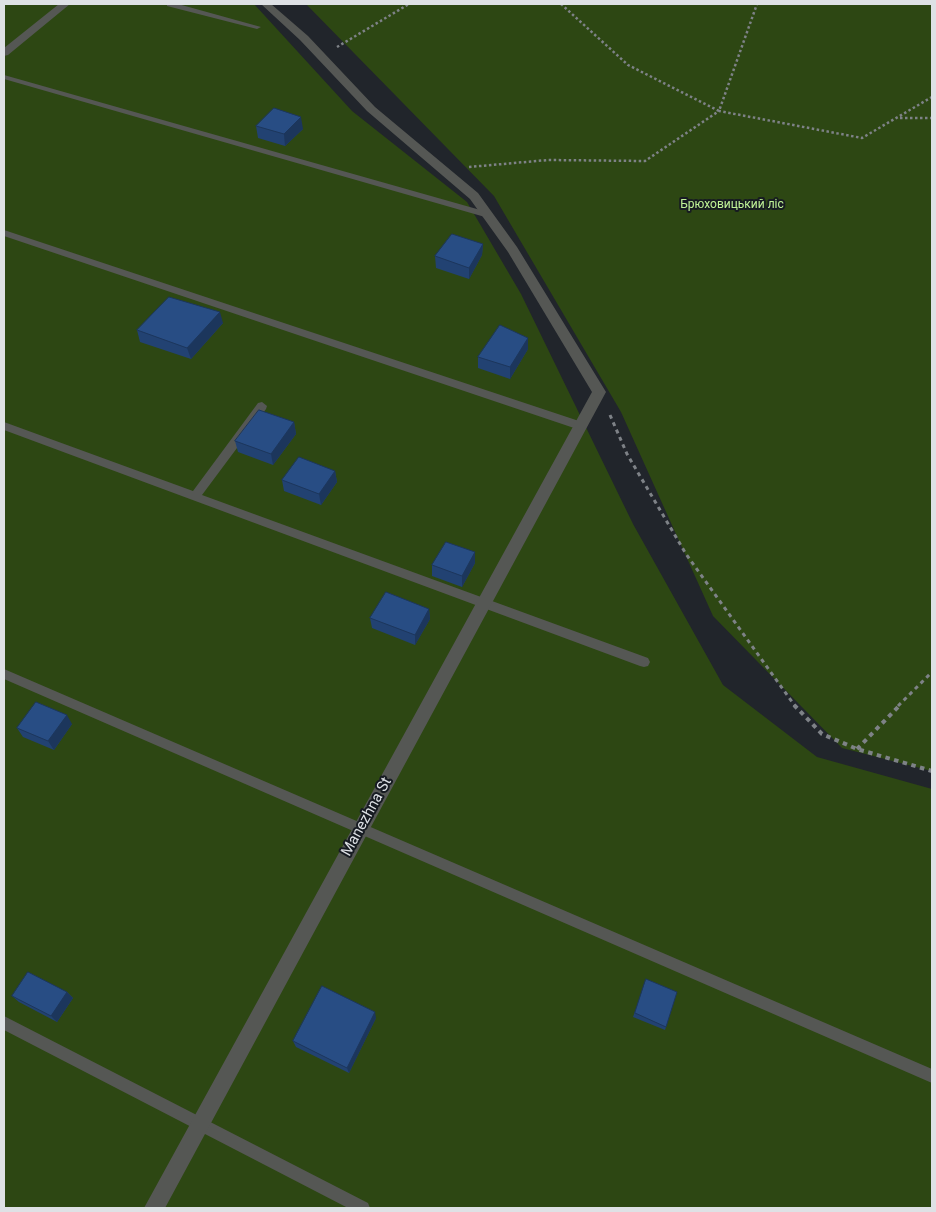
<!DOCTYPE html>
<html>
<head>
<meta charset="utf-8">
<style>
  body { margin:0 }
  #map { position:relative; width:936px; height:1212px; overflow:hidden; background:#21252b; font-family:Roboto,sans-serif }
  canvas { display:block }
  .frame { position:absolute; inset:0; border:5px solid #dee1e5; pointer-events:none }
</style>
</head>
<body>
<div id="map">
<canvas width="936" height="1212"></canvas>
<div class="frame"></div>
</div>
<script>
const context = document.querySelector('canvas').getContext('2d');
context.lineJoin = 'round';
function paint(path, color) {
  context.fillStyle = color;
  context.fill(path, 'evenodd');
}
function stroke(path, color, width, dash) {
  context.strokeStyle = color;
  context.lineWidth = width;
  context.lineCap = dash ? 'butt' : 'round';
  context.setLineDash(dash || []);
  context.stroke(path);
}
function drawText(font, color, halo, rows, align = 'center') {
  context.font = font + ' Roboto,sans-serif';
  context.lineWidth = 4;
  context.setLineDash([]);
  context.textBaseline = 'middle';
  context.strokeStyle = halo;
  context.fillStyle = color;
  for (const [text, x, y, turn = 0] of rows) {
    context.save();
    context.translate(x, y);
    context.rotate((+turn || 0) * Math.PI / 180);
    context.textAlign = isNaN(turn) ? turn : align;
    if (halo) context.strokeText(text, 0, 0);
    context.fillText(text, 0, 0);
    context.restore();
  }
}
const green = new Path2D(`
  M4 4H254L352 111 467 202 521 294 633 524 723 685 817 757 932 789V1208H4Z
  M306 4H932V771L842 748 713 616 621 412 494 196Z`);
const pathFar2 = new Path2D(`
  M561 4 628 65 719 111 757 4
  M337 47 409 4
  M900 118H932
  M469 167 548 160 645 161 719 111 862 138 932 97`);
const pathFar1 = new Path2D(`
  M610 415 627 454 686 554 795 706
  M898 706 932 672`);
const path = new Path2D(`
  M794 705 822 734 857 749 932 771
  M857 749 900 705`);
const lane = new Path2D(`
  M167 4H178L261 27 257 29 167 6Z
  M4 75 491 213 492 215 488 218 485 217 4 79Z
  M4 230 585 423 586 426 585 429H577L4 236Z
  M262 402 267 406 266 409 202 495 648 658 650 662 648 666 644 667 640 666 4 430V422L193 491 258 403Z
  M4 669 932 1069V1083L4 679Z
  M4 1016 368 1203 370 1208H348L4 1030Z`);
const street = new Path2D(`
  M59 4H70L8 55 4 56V48Z
  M261 4H271L308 36 375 107 478 193 517 247 606 392 165 1208H144L592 392 508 252 470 199 367 111 300 40Z`);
const wall = new Path2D(`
  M256 126 303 129 285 146 258 138Z
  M483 244 482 255 469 279 436 268 435 256Z
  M223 323 191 359 140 342 137 330Z
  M528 338V349L510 379 478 368V357Z
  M294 422 296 434 273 465 238 452 235 441Z
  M335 471 337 482 321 505 284 491 282 480Z
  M475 563 462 587 432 576V565Z
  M429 609 430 619 415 645 372 628 370 618Z
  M72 724 54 750 23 737 17 728Z
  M645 983 666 1027 665 1030 633 1017Z
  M67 992 73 998 57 1022 19 1002 12 996Z
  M376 1018 349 1073 296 1047 293 1041Z`);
const shadedWall = new Path2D(`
  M301 117 303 129 285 146 284 134Z
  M483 244 482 255 469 279V268Z
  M220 312 223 323 191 359 187 348Z
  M528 338V349L510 379V367Z
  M294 422 296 434 273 465 271 454Z
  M335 471 337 482 321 505 319 494Z
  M475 552V563L462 587V576Z
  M429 609 430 619 415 645V635Z
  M67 715 72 724 54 750 48 741Z
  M67 992 73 998 57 1022 51 1016Z
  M375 1012 376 1018 349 1073 347 1068Z`);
const building = new Path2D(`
  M274 108 301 117 284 134 256 126Z
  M452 234 483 244 469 268 435 256Z
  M169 297 220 312 187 348 137 330Z
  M500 325 528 338 510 367 478 357Z
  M259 410 294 422 271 454 235 441Z
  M299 457 335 471 319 494 282 480Z
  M446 542 475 552 462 576 432 565Z
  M386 592 429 609 415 635 370 618Z
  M36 702 67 715 48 741 17 728Z
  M28 972 67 992 51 1016 12 996Z
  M646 979 677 992 666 1027 635 1013Z
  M322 986 375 1012 347 1068 293 1041Z`);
const farParknames = [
  ["Брюховицький ліс",732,205]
];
const streetNames = [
  ["Manezhna St",367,817,-61]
];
paint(green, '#2d4713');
stroke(pathFar2, '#7e8287', 2.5, [2.5, 2.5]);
stroke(pathFar1, '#7e8287', 3, [4, 4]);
stroke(path, '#7e8287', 4, [4.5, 4.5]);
paint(lane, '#555754');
paint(street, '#555754');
paint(wall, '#224272');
paint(shadedWall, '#1c365c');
paint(building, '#284d84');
stroke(building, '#1c365c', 1);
drawText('12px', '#c0f396', '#171b22', farParknames);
drawText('15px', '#dee1e5', '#171b22', streetNames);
</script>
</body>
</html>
